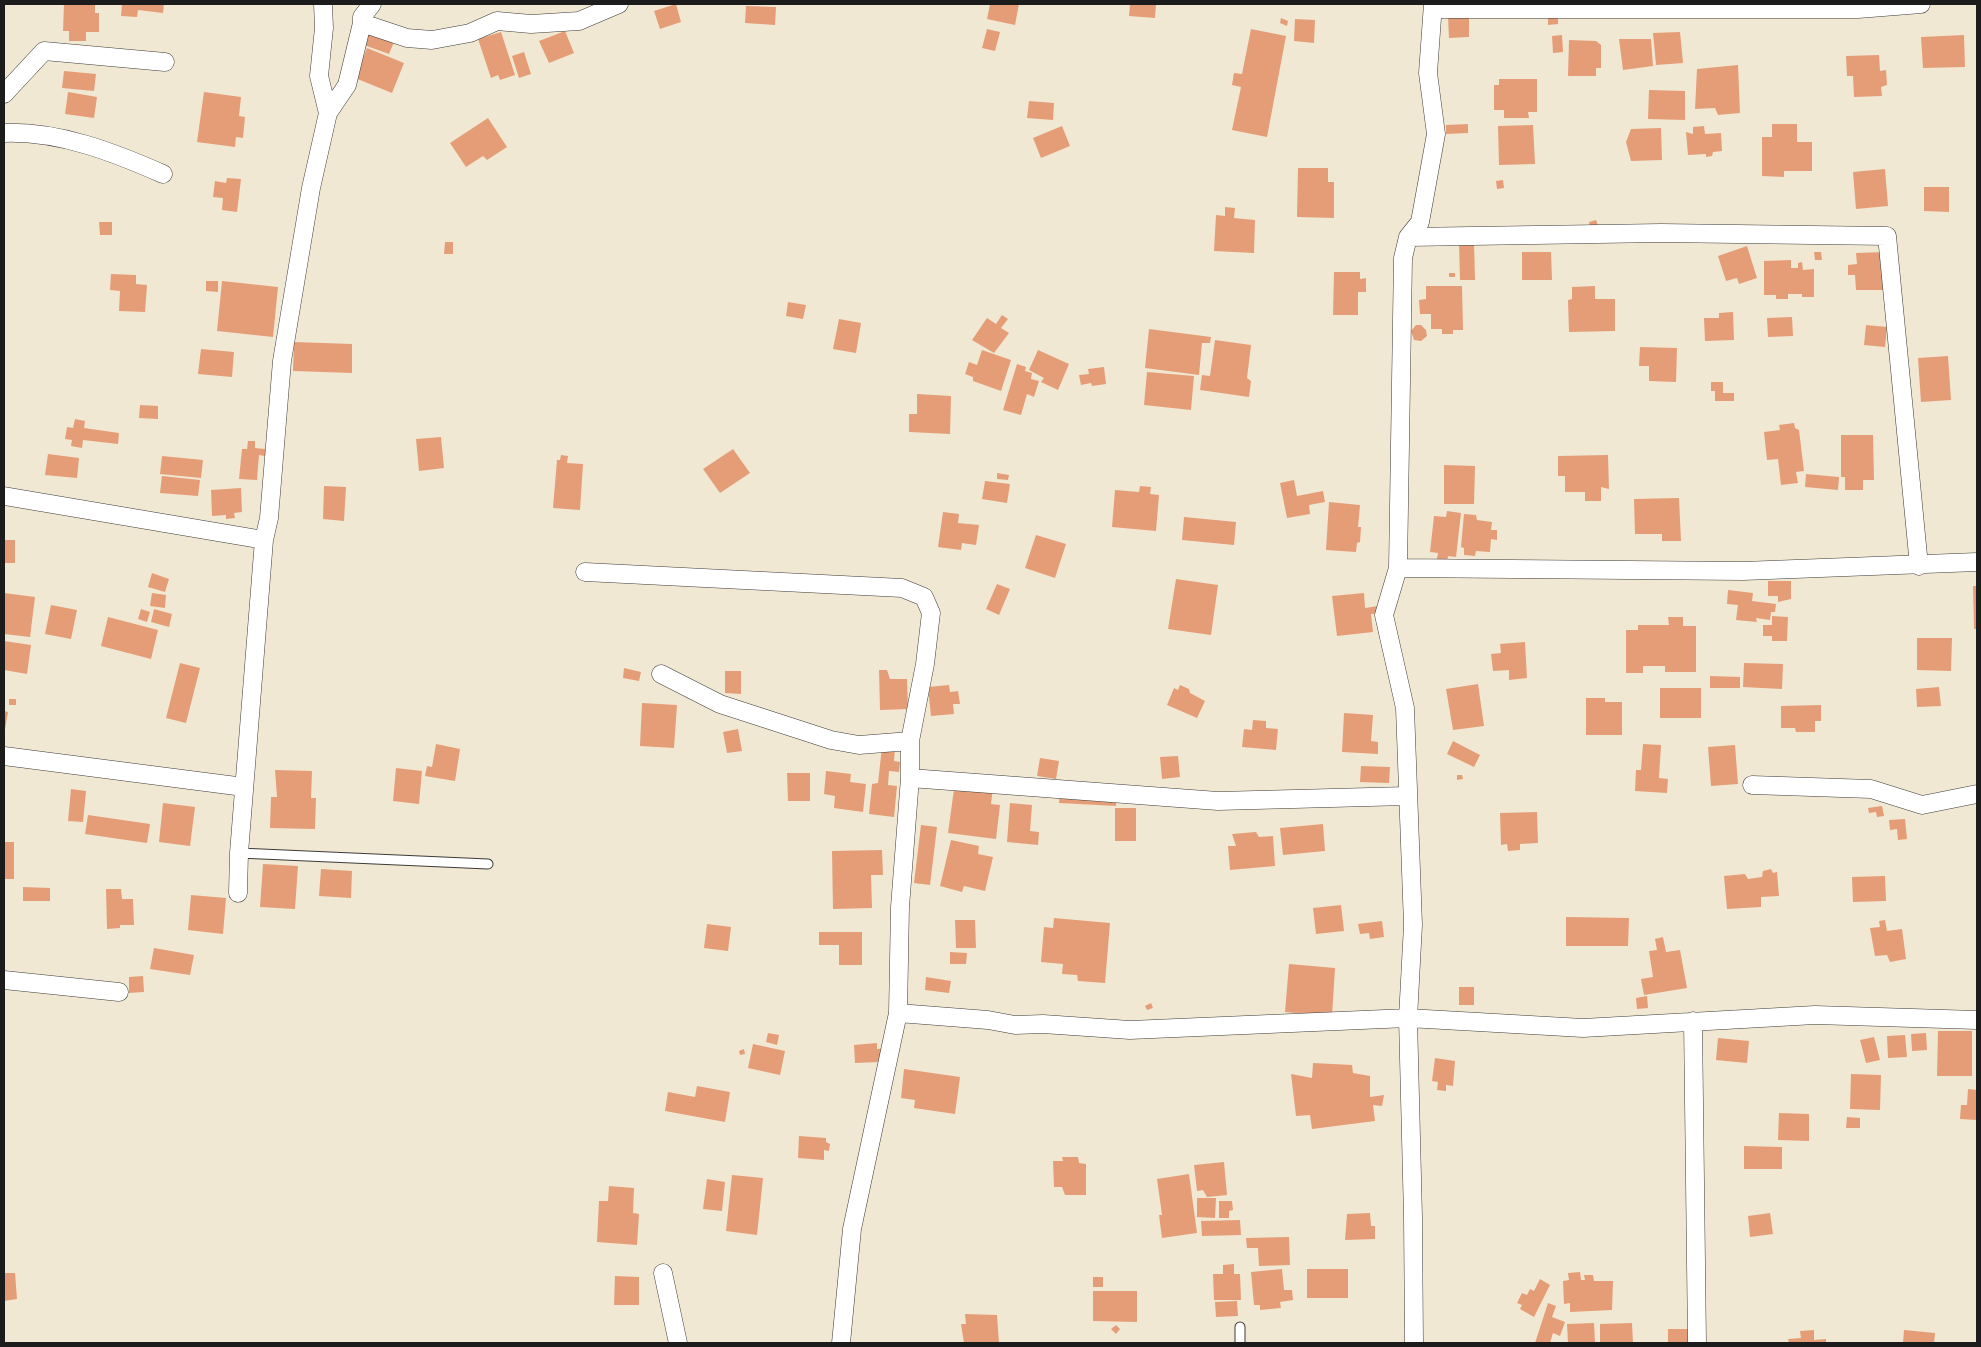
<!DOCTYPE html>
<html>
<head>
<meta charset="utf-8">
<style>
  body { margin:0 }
  #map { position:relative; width:1981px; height:1347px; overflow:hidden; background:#f1e8d3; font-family:Mali,sans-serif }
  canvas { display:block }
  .frame { position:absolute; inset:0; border:5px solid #1c1c1c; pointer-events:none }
</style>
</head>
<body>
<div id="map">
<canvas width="1981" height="1347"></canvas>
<div class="frame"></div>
</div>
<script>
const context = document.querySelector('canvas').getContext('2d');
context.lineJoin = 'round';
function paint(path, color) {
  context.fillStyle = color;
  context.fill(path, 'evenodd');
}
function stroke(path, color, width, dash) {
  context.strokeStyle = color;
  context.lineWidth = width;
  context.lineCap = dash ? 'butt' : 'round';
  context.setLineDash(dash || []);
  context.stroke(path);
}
const building = new Path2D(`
  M64 4H95V13H99V32H86V41H69V31H63Z
  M122 4H164L163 13 138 10 137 17 121 16Z
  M676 4 681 22 660 29 654 11Z
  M990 4H1019L1015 25 987 19Z
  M1130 4H1156L1155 18 1129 16Z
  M746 6 776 7 775 25 745 23Z
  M1448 16H1469V37L1449 38Z
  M1548 16H1558V24L1548 25Z
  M1281 18 1288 21 1287 26 1280 23Z
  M1295 19 1315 20 1314 43 1294 41Z
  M987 29 1000 32 995 51 982 48Z
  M1251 29 1286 36 1267 137 1232 130 1241 87 1232 85 1234 73 1242 74Z
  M565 31 574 53 549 63 539 41Z
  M369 32 394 42 389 54 364 45Z
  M501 32 515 75 500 80 498 75 491 78 478 39Z
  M1680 32 1683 63 1656 65 1653 33Z
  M1562 35 1563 52 1553 53 1552 36Z
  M1964 35 1965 67 1923 68 1921 37Z
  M1619 39H1651L1653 66 1623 70Z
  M1569 40 1596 41 1601 45V68H1596V76H1568Z
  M367 48 404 63 392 93 355 78Z
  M524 52 531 74 519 78 512 56Z
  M1879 55 1880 71 1886 70 1887 85 1881 87 1882 96 1854 97 1853 76H1847L1846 56Z
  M1738 65 1740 113 1718 115 1715 108 1695 109 1697 69Z
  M64 71 96 74 94 91 62 88Z
  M1499 79H1537V112H1528L1529 118H1504V110H1494V85H1499Z
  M1649 90 1685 91V120L1648 119Z
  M68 92 97 97 94 118 65 114Z
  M204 92 241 97 239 116 245 117 243 138 236 137 235 147 197 142Z
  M1029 101 1054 103 1053 120 1027 118Z
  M488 118 507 147 487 160 483 156 466 167 450 143Z
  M1468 124V133L1446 134V125Z
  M1772 124H1797V142H1812V171H1784V177L1762 176V137H1772Z
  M1533 125 1535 164 1499 165 1498 126Z
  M1062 126 1070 146 1041 158 1033 138Z
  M1704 126 1705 134 1721 133 1722 151 1713 152 1712 156 1706 157V154L1688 155 1686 132 1693 134V127Z
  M1661 128 1662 160 1631 161 1626 142 1631 129Z
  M1298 168H1328V182H1334V218L1297 217Z
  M1885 169 1888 206 1856 209 1853 172Z
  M227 178 241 179 237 212 222 210 223 198 213 197 215 181 226 183Z
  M1503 180 1504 188 1497 189 1496 181Z
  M1924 187H1949V212L1924 211Z
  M1225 207 1235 208 1234 218 1255 220 1254 253 1214 251 1216 215 1225 216Z
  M1596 220 1598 225 1590 227 1589 222Z
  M99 222H112V235H100Z
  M1474 241 1475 280H1460L1459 242Z
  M445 242H453V254H444Z
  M1747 246 1757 278 1739 284 1737 278 1726 281 1718 256Z
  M1522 252H1551L1552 280H1522Z
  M1814 252H1821L1822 260H1815Z
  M1885 252 1886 290H1856L1855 275H1848V265L1857 264 1856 253Z
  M1791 260V268H1798V263L1802 262 1803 270 1814 269V297H1802V294H1788V299H1776V295H1764V261Z
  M1334 272H1360V279L1366 278V292H1358V315H1333Z
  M1449 273H1455V277H1449Z
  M111 274 136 275V284L147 285 145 312 119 311 120 291 110 290Z
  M206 281H218V292L206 291Z
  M222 281 278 287 273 337 217 331Z
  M1426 286H1462L1463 330H1453V334H1442V329H1431V314H1420L1419 300 1426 299Z
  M1595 286V299H1615V331L1569 332 1568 300 1572 299V287Z
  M788 302 806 305 803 319 786 316Z
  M1733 312 1734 340 1705 341 1704 318H1719V313Z
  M1002 315 1008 319 1001 328 1009 333 994 353 972 340 987 318 996 324Z
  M1792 317 1793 336 1768 337 1767 318Z
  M839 319 861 323 856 353 833 349Z
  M1416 325H1421L1426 330 1427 336 1421 341 1414 340 1411 331Z
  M1866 325 1887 327 1885 347 1864 345Z
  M1149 329 1211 337 1210 343H1202L1199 375 1145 368Z
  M1215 340 1251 345 1247 378 1251 381 1249 397 1200 390 1202 375 1210 376Z
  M294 342 352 344V373L293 371Z
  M1640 347 1677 348 1676 382 1649 381V366H1639Z
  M201 349 234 352 232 377 198 374Z
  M982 350 1011 360 1001 391 973 381V377L965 374 969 362 977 365Z
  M1038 350 1069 364 1058 390 1041 382 1044 378 1029 370Z
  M1948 356 1951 400 1921 402 1918 358Z
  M1017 364 1026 367 1025 371 1032 373 1031 379 1039 381 1034 397 1027 394 1021 415 1003 410Z
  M1104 367 1106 384 1092 386 1091 383 1081 385 1079 375 1089 374 1088 369Z
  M1147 372 1194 376 1191 410 1144 405Z
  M1711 382H1723V393H1734V401H1715V391H1711Z
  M917 394 951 396 950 434 909 432V414H917Z
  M140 405 158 406V419L139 418Z
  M75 419 85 421 84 428 119 433 118 444 83 440 82 448 71 446 72 440 65 439 67 427 73 428Z
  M1794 423 1795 428 1799 430 1804 471 1796 472 1798 483 1781 485 1778 459 1767 460 1764 432 1780 430 1779 425Z
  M1841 435H1873L1874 480H1863V490H1845V477H1841Z
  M441 437 444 468 419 471 416 439Z
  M248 441H255V448L265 449V456L259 455 257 480 239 479 242 449H247Z
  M733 449 750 473 720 493 703 469Z
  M48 454 79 458 77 478 45 475Z
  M561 455 568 456 567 463 583 464 580 510 553 508 557 460H560Z
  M1608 455 1609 489 1601 487V501H1585V492H1565V476H1558V456Z
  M162 456 203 460 201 478 160 474Z
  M1444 465 1475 466 1474 504H1444Z
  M997 473 1009 475 1008 480 997 479Z
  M1806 474 1839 477 1838 490 1805 487Z
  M162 476 200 480 198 496 160 493Z
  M1294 480 1297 496 1323 491 1325 502 1309 505 1310 514 1287 518 1280 483Z
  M985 481 1010 484 1007 503 982 499Z
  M324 486 346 487 344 521 323 519Z
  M1140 486 1151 487 1150 494 1159 495 1156 531 1112 527 1115 490 1139 492Z
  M241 488 242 512 234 513 235 518 226 519V515L212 516 211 490Z
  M1679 498 1681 541H1662V534H1635L1634 499Z
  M1329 502 1360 505 1358 527H1361L1360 542 1357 543 1356 552 1326 550Z
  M1447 511 1461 513 1456 557 1448 556 1447 564 1436 563 1438 553 1430 552 1434 516 1446 517Z
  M943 512 959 514 958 523 979 525 976 545 962 543 961 550 938 547Z
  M1464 514 1476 515 1477 520 1492 522 1491 530H1497V540L1491 539 1490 552 1476 551 1475 556 1464 555V548L1461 547Z
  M1184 517 1236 522 1234 545 1182 540Z
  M1036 535 1066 544 1055 578 1025 568Z
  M4 540H15V563H4Z
  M152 573 169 579 165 592 148 587Z
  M1176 579 1218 585 1211 635 1168 629Z
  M1768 581H1791V599L1778 602V596H1768Z
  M997 584 1010 589 999 615 986 609Z
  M1973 586H1977V629H1974Z
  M1728 590 1753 593 1752 601 1776 604 1775 612H1771L1770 620 1756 618 1757 622 1736 620 1738 605 1727 604Z
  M4 593 35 597 30 637 4 634Z
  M152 593 166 595 165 608 150 606Z
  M1364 593 1365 608 1378 606 1379 613 1371 614 1373 632 1337 636 1332 596Z
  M51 605 77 610 71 639 45 634Z
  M141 609 150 612 147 622 138 619Z
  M154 609 172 614 169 627 151 622Z
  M1772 616 1788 617 1787 641H1772V636H1763V625H1772Z
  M108 617 158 630 151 659 101 646Z
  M1668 617H1683V626H1696V672H1665V666H1643V673H1626V630H1638V625H1669Z
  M1917 638H1952L1951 671 1917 670Z
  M4 641 31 645 27 674 4 670Z
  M1525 642 1527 678 1509 680V670L1493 671 1491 654 1501 653 1500 644Z
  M180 663 200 668 186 723 166 718Z
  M1744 663 1783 664 1782 689 1743 687Z
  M624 668 641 672 639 681 623 678Z
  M879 670H887L890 679H907L908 709 880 710Z
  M725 671H741V694L725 693Z
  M1710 676 1740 677V688H1710Z
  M1478 684 1484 726 1453 730 1446 689Z
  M949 685 950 692 958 691 960 704H953L954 714 931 716 928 687Z
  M1180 685 1189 689 1190 693 1205 701 1197 718 1167 705 1174 688 1178 690Z
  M1939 687 1941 706 1917 707 1916 689Z
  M1660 688H1701V718H1660Z
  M1586 698H1605V702H1622V735H1586Z
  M9 699H16V705H9Z
  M642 703 677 705 674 748 640 746Z
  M1821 705V721H1815V732H1796L1795 728H1781V706Z
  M4 711 8 712 5 729H4Z
  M1344 713 1373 715 1371 741 1378 742V754L1342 752Z
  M1253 720 1266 721V728L1278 729 1276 750 1242 747 1244 729 1252 730Z
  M738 729 742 751 727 753 723 732Z
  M1453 741 1480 755 1474 767 1447 754Z
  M436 744 460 749 455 781 425 776 427 766 432 767Z
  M1643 744 1661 745 1659 778 1668 779 1667 793 1635 791 1636 770H1641Z
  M1735 745 1738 784 1711 786 1708 747Z
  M882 747 895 748 894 761 900 762 899 772 889 771 888 785 897 786 894 817 869 814 872 784 878 783Z
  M1178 756 1180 777 1162 779 1160 757Z
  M1040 758 1059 761 1056 779 1037 776Z
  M1361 766 1390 767 1389 783 1360 782Z
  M396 768 422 771 419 804 393 801Z
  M275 770 312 771 311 798H316L315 829 270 828 271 797H277Z
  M826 771 851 774 850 782 866 784 863 812 834 808 835 796 824 794Z
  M787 773H810V801H788Z
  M1457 775H1462L1463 779 1457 780Z
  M955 782 993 787 991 804 1000 805 996 839 948 833Z
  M71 789 86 791 83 822 68 821Z
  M1060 792 1117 794 1116 806 1059 803Z
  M163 803 195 807 190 846 159 842Z
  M1010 803 1032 805 1030 831 1039 832 1038 845 1007 842Z
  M1882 806 1884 816 1877 817 1876 812 1869 813 1868 808Z
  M1115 808H1136V841H1115Z
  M1537 812 1538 843 1520 844V850L1508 851 1507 844 1501 845 1500 813Z
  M88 815 150 824 147 843 85 834Z
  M1905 819 1907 839 1898 840 1897 829 1890 830 1889 820Z
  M1323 824 1325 851 1283 855 1280 828Z
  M921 825 937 827 930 885 914 883Z
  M1256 832 1259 837 1273 836 1275 866 1230 870 1228 846H1236L1232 834Z
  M951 840 979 846 978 854 993 857 985 891 964 886 962 892 940 886Z
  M4 842H14V879H4Z
  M882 850 883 875H871L872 908 833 909 832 851Z
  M263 864 298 866 295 909 260 907Z
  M321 869 352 871 351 898 319 896Z
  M1771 869 1773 873 1777 872 1779 896 1761 897V907L1727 909 1724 876 1745 874 1748 879 1762 877 1763 871Z
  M1885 876 1886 901 1853 902 1852 877Z
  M23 887 50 888V901H23Z
  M106 889H121L122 899H133L134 925H120V928L107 929Z
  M191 895 226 898 223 934 188 930Z
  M1341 905 1344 931 1316 934 1313 908Z
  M1566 917 1629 918 1628 946H1566Z
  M1054 918 1110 923 1105 983 1078 981 1077 975 1062 974 1063 964 1041 962 1044 927 1053 928Z
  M955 920H975L976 948H956Z
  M1885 920 1887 931 1902 929 1906 959 1890 962 1887 955 1875 956 1870 928 1880 927 1879 921Z
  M1382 921 1384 937 1370 939 1369 933 1360 934 1358 924Z
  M707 924 731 927 728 951 704 948Z
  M819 932H862V965H839V945H819Z
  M1663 937 1666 952 1680 950 1687 988 1644 995 1641 979 1653 977 1649 951 1657 950 1655 939Z
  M154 948 194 955 190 975 150 969Z
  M950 952 967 953 966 964H950Z
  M1289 964 1335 968 1332 1016 1285 1012Z
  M143 976 144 992 129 993V977Z
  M926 977 951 981 949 993 925 990Z
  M1459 987H1474V1005H1459Z
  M1647 996 1648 1008 1637 1009 1636 998Z
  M1151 1003 1153 1008 1147 1010 1145 1006Z
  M1938 1031H1972V1076H1937Z
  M768 1033 779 1035 777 1045 766 1042Z
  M1926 1033 1927 1050 1912 1051 1911 1034Z
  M1905 1035 1907 1057 1888 1058 1887 1036Z
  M1874 1037 1880 1060 1866 1063 1860 1040Z
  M1718 1038 1749 1041 1747 1063 1716 1060Z
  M877 1043V1049L887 1048V1058H879V1062L855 1063 854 1045Z
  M753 1044 785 1051 780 1075 748 1068Z
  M744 1049 745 1054 740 1055 739 1051Z
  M1435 1058 1455 1061 1453 1086 1446 1085V1091L1437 1090 1438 1082 1432 1081Z
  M1313 1063 1352 1065 1353 1073 1370 1076V1097L1384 1095 1382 1106 1373 1105 1375 1121 1312 1129 1310 1115 1296 1116 1291 1074 1312 1078Z
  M904 1069 960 1077 955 1114 914 1108 915 1100 901 1098Z
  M1851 1074 1881 1075 1880 1110 1850 1109Z
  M697 1086 730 1092 725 1122 665 1111 668 1092 695 1097Z
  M1968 1089 1977 1090V1120L1960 1119 1961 1105H1967Z
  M1779 1113 1809 1114V1141L1778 1140Z
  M1847 1117 1860 1118V1128H1846Z
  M799 1136 826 1138V1142L830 1144 829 1151 824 1150V1160L798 1158Z
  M1744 1146 1782 1147V1169H1744Z
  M1062 1157H1078L1079 1163 1086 1164V1195H1065L1062 1187H1054L1053 1161H1063Z
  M1224 1162 1227 1195 1207 1197 1203 1190 1197 1191 1194 1165Z
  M1189 1174 1197 1233 1162 1238 1159 1215H1162L1157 1179Z
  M732 1175 763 1178 757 1235 726 1231Z
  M707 1179 725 1182 722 1211 703 1209Z
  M609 1186 634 1188 633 1213 639 1214 637 1245 597 1242 599 1201H608Z
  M1197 1198H1216L1215 1218 1197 1217Z
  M1219 1201H1232L1233 1210 1229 1211V1218H1219Z
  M1370 1213 1371 1226H1375V1239L1345 1240 1347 1214Z
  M1770 1213 1773 1234 1750 1237 1748 1216Z
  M1240 1220 1241 1235 1202 1236 1201 1221Z
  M1289 1237 1290 1265 1259 1266 1258 1248H1247L1246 1238Z
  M1234 1264V1274H1240L1241 1300H1214L1213 1274H1223V1265Z
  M1282 1269 1284 1290H1292L1293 1300 1280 1302 1281 1308 1260 1310V1305H1254L1251 1272Z
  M1307 1269H1348V1298H1307Z
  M1580 1272 1581 1280H1585L1584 1275H1593L1594 1281H1613L1612 1310 1570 1312V1303L1564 1304 1563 1281 1569 1280 1568 1273Z
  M4 1273H15L17 1299 4 1301Z
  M615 1276 639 1277V1305H614Z
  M1093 1277H1103V1287H1093Z
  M1540 1279 1550 1285 1534 1317 1520 1309 1522 1305 1517 1303 1522 1293 1527 1295 1530 1289 1534 1291Z
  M1093 1291H1137V1322L1093 1321Z
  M1237 1301 1238 1316 1216 1317 1215 1302Z
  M1548 1303 1556 1306 1552 1317 1565 1322 1560 1336 1553 1333 1550 1343H1535Z
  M965 1314 997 1315 999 1343H964L961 1324H966Z
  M1594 1323 1595 1343H1568L1567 1324Z
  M1632 1323 1633 1343H1600V1324Z
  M1116 1325 1120 1329 1116 1334 1111 1329Z
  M1668 1329H1695V1343H1668Z
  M1814 1330V1340L1826 1339V1343H1789L1788 1339 1801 1338 1800 1331Z
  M1904 1330 1935 1333 1934 1343H1903Z`);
const lane = new Path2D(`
  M239 853 488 864
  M1240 1343V1327`);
const street = new Path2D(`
  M323 4 324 28 319 76 328 113
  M1434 9H1858L1921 4
  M362 23V17L372 4
  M4 94 44 51 165 62
  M4 133C59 131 113 152 163 174
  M1408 237 1661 233 1887 236 1919 566
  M4 496 264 540
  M1398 568 1743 571 1977 562
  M585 572 902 588 924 597 931 613 925 664 910 741V778L900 907 898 1013 852 1229 841 1343
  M661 674 720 704 831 740 859 745 910 741
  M4 756 244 787
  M910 778 1218 801 1407 796
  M1752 785 1871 789 1922 805 1977 794
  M238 893 239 853 264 540 269 518 282 361 311 188 328 113 347 85 362 23 407 38 432 40 470 33 497 21 531 24 579 21 619 4
  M4 980 119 992
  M898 1013 988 1020 1015 1025 1043 1024 1130 1030 1408 1018 1583 1028 1815 1015 1977 1020
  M1693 1021 1697 1343
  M663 1273 678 1343
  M1414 1343 1413 1217 1408 1018 1413 925 1405 708 1384 615 1398 568 1403 258 1408 237 1420 222 1436 134 1428 73 1433 4`);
paint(building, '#e59d78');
stroke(lane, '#3c3b37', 11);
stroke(street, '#3c3b37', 19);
stroke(lane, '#fff', 9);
stroke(street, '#fff', 18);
</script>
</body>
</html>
